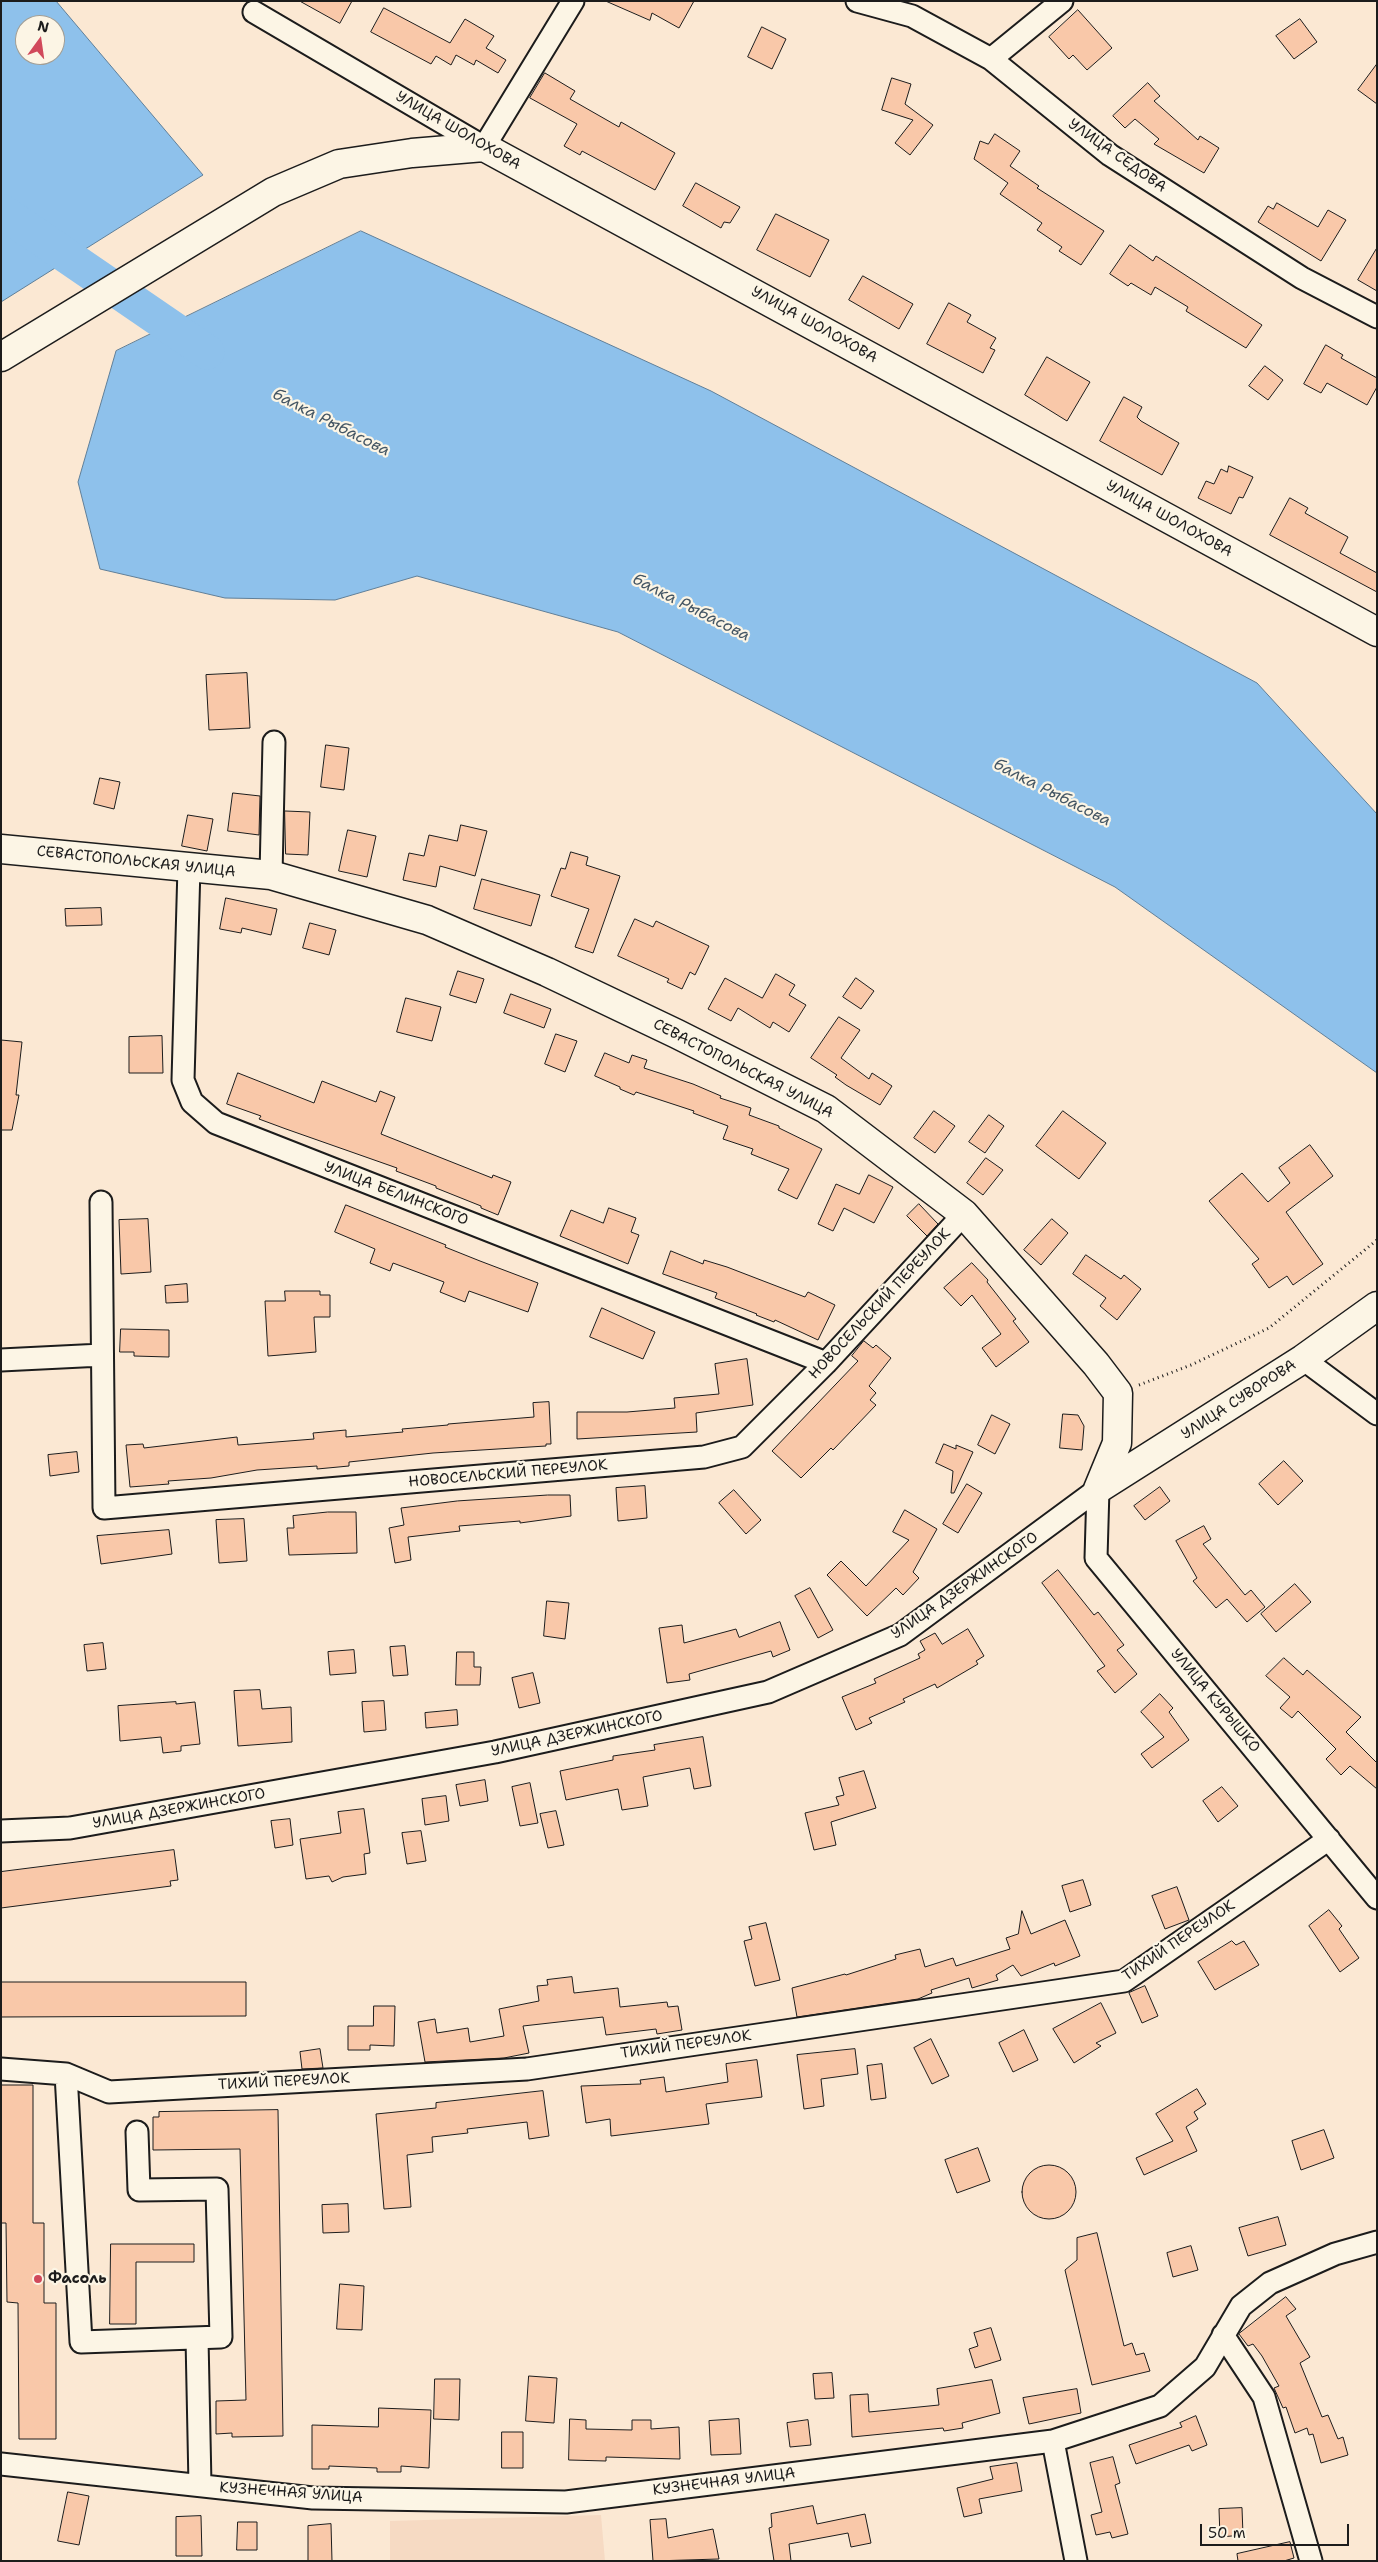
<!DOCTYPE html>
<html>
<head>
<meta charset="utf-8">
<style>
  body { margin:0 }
  #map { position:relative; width:1378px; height:2562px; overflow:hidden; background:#fbe8d3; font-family:"Shantell Sans",sans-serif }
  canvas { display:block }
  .frame { position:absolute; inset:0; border:2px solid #1c1c1c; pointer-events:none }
  .north { position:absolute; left:15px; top:15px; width:50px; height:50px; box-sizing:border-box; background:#fcf5e5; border:1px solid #a29e95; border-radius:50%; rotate:14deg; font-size:14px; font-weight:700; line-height:20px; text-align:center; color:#1c1c1c }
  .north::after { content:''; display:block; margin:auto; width:18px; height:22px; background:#d1495b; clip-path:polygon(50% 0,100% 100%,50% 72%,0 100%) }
  .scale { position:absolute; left:1200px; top:2524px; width:149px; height:22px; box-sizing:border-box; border:2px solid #1c1c1c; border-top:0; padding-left:6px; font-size:15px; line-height:18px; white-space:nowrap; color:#1c1c1c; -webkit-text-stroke:4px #fcf5e5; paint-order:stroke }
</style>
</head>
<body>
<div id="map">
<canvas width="1378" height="2562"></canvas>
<div class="frame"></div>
<div class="north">N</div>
<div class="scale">50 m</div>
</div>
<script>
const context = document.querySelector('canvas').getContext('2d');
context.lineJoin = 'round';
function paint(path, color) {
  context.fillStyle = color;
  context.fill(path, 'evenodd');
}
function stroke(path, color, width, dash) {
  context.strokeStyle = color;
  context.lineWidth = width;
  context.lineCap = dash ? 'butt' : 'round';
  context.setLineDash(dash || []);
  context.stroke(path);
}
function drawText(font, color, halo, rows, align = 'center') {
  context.font = font + ' "Shantell Sans",sans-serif';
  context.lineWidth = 4.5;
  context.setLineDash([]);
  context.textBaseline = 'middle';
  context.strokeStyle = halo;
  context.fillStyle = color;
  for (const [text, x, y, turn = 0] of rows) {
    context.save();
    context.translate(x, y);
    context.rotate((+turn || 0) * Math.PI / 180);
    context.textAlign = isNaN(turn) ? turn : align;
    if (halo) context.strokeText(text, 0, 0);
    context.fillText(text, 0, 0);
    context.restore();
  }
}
const built = new Path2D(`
  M601 2515 605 2561H390V2521Z`);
const water = new Path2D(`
  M1 1H56L203 175 1 302ZM25 25H55V55H25Z
  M361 231 711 391 1257 683 1377 814V1073L1115 887 618 632 417 576 335 600 225 598 100 569 78 482 116 351Z`);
const river = new Path2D(`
  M1 211 207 352`);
const building = new Path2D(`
  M300 1H352L340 23Z
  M606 1H694L679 28 652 13 650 20Z
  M384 8 450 43 465 19 494 36 486 48 506 60 498 73 476 60 474 65 456 55 451 65 436 56 431 64 371 32Z
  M1078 10 1112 48 1087 70 1073 55 1069 59 1049 37Z
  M1300 19 1317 42 1294 59 1276 36Z
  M762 27 786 39 772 69 748 57Z
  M1377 64V104L1358 90Z
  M545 73 575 91 570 99 619 127 621 122 675 153 655 190 582 151 580 155 564 146 577 124 530 98Z
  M892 78 911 84 905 104 933 125 910 155 895 143 913 120 882 110Z
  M1148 83 1160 96 1154 101 1198 140 1200 136 1219 148 1204 173 1154 144 1159 139 1135 119 1125 128 1113 116Z
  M995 134 1020 151 1010 166 1039 186 1037 188 1104 231 1081 265 1059 251 1062 247 1037 230 1042 223 1000 194 1008 183 974 159 980 141 988 144Z
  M696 183 740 207 730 223 724 222 721 228 683 206Z
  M1277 203 1318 227 1328 210 1346 220 1321 261 1258 222 1268 206 1273 209Z
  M776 214 829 240 810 277 757 250Z
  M1130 245 1153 261 1156 256 1262 325 1246 348 1186 311 1188 307 1155 287 1151 295 1131 283 1128 286 1110 274Z
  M1377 248V291L1358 280Z
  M863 276 913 304 899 329 849 300Z
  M949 303 971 315 967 322 996 338 990 348 995 350 983 373 927 344Z
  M1326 345 1343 355 1341 358 1377 378V387L1367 405 1327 383 1321 393 1304 384Z
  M1047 357 1090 382 1067 421 1025 395Z
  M1265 366 1283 380 1268 400 1249 386Z
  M1124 397 1142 407 1137 417 1141 421 1179 443 1162 475 1100 441Z
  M1229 466 1253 477 1243 498 1239 497 1231 514 1198 498 1206 481 1214 484 1221 469 1227 472Z
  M1290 498 1308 508 1305 513 1348 537 1340 553 1377 573V592L1270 535Z
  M247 673 250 728 209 730 206 675Z
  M326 745 349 748 344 790 321 787Z
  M100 778 120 782 114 809 94 804Z
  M233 793 260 796 259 835 228 831Z
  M285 811 310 812 308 855 286 854Z
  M188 815 213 819 207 851 182 846Z
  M461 825 487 831 475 876 440 866 436 887 403 880 409 853 424 856 429 835 457 841Z
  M348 830 376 836 367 877 339 871Z
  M571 852 588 857 586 865 620 876 593 953 575 947 589 909 551 896 561 868 565 869Z
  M482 879 540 895 531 926 474 909Z
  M226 898 277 909 271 935 242 928 241 933 220 929Z
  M101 908 102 925 66 926 65 909Z
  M635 919 653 927 656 921 709 946 695 975 690 972 682 989 667 982 669 979 618 956Z
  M310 923 336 930 329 955 303 948Z
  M458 971 484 979 476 1003 450 995Z
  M776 974 795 985 789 995 806 1005 789 1032 773 1022 770 1028 738 1008 731 1021 708 1009 725 978 762 998Z
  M856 978 874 991 861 1009 843 997Z
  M511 994 551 1009 544 1028 504 1013Z
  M406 998 441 1007 432 1041 397 1032Z
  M839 1017 860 1030 841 1058 869 1079 872 1073 892 1086 880 1105 846 1085 835 1077 837 1075 811 1058Z
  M556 1034 577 1041 565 1072 545 1064Z
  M162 1036 163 1073H129V1037Z
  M1 1040 22 1042 16 1095H19L12 1130H1Z
  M605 1053 629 1063 632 1055 647 1060 644 1068 693 1084 721 1096 720 1098 751 1108 749 1115 779 1126V1128L822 1149 797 1199 778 1190 789 1169 751 1154 753 1149 723 1139 728 1126 693 1113 694 1111 636 1092 634 1095 620 1089V1087L595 1076Z
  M238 1073 314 1103 322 1081 376 1102 380 1091 395 1097 381 1134 492 1178 493 1175 511 1182 498 1215 481 1208V1206L436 1188V1186L396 1171 397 1168 286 1129 259 1119 261 1116 227 1104Z
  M934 1111 955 1126 935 1153 914 1138Z
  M1063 1111 1106 1143 1079 1179 1036 1146Z
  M989 1115 1004 1126 985 1153 969 1142Z
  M1310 1145 1333 1176 1286 1212 1323 1264 1293 1285 1287 1276 1269 1288 1252 1264 1259 1259 1209 1201 1242 1173 1268 1202 1290 1183 1279 1168Z
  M986 1158 1003 1170 983 1195 967 1183Z
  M869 1175 893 1187 874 1223 844 1208 833 1231 818 1224 836 1184 859 1194Z
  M919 1204 938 1224 927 1236 907 1216Z
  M346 1205 446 1245 445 1247 480 1261 538 1283 528 1312 469 1291 465 1302 440 1292 444 1282 393 1263 390 1271 370 1263 375 1249 335 1232Z
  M609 1208 636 1218 631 1232 639 1235 628 1264 560 1236 571 1210 603 1223Z
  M148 1219 151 1272 121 1274 119 1220Z
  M1052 1219 1068 1233 1041 1265 1024 1250Z
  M671 1251 703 1264 704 1260 727 1267 805 1297 808 1292 835 1305 818 1340 775 1320 774 1322 756 1315 757 1314 715 1298 717 1293 663 1274Z
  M1086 1255 1121 1279 1124 1275 1141 1289 1117 1320 1100 1306 1106 1298 1073 1274Z
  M972 1263 988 1280 987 1282 1016 1319 1013 1321 1029 1342 996 1367 982 1348 1001 1334 972 1295 961 1306 944 1288Z
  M187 1284 188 1302 166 1303 165 1286Z
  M285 1291H320V1295H330V1317H314L316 1352 268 1356 265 1301H285Z
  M602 1308 655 1332 643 1359 590 1337Z
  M121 1329 169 1330V1357L134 1356V1352H120Z
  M864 1341 873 1348 876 1345 891 1358 869 1386 876 1393 870 1400 876 1405 833 1450 831 1448 801 1478 772 1451 858 1361 852 1356Z
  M747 1359 753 1405 696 1413 697 1432 577 1439V1412H627L675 1408 674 1398 719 1394 715 1364Z
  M549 1402 551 1444H546V1446L433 1453 349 1462V1466L317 1469V1466L257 1470 211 1478 168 1481 169 1484 130 1487 126 1445 143 1444 144 1448 237 1437 238 1445 314 1439 313 1433 346 1430V1437L403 1432 402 1429 448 1425V1424L534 1417 533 1403Z
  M1063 1414 1078 1415 1084 1426 1082 1450 1060 1448Z
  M992 1415 1010 1424 995 1454 978 1445Z
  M944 1444 956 1449V1445L973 1452 954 1493H951L953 1471 936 1463Z
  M77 1452 79 1472 50 1476 48 1455Z
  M1284 1461 1303 1481 1278 1505 1259 1484Z
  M967 1484 982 1493 958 1533 943 1524Z
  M645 1486 647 1518 618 1521 616 1488Z
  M1160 1487 1170 1501 1145 1520 1134 1506Z
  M734 1490 761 1520 746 1534 719 1503Z
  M548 1495H570L571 1516 520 1523V1521L459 1526 460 1531 408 1537 411 1560 395 1563 389 1528 404 1525 401 1508 457 1501Z
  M905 1510 937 1529 913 1572 919 1578 903 1595 896 1588 867 1616 827 1575 841 1561 866 1586 909 1540 893 1532Z
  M328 1512H356L357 1553 289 1555 287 1528H294L293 1516Z
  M244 1519 247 1561 219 1563 216 1520Z
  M1204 1526 1211 1539 1203 1544 1245 1595 1251 1590 1265 1607 1247 1622 1227 1599 1216 1608 1193 1581 1197 1578 1176 1541Z
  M169 1530 172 1554 101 1564 97 1536Z
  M1058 1570 1094 1615 1098 1612 1124 1645 1117 1650 1137 1674 1115 1693 1097 1671 1105 1666 1042 1583Z
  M1295 1584 1311 1602 1276 1632 1261 1614Z
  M810 1588 833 1630 818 1638 795 1596Z
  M547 1601 569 1603 565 1639 544 1636Z
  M780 1622 790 1650 773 1657 771 1651 689 1674 690 1680 667 1683 659 1628 682 1625 684 1643 736 1629 739 1637Z
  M968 1629 984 1656 976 1661 978 1664 937 1688 935 1684 903 1699 905 1702 869 1718 872 1723 856 1730 842 1697 876 1683 874 1679 920 1658 918 1654 925 1650 920 1641 935 1633 942 1644Z
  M103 1643 106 1669 87 1671 84 1645Z
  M405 1646 408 1675 393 1676 390 1647Z
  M354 1650 356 1673 330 1675 328 1652Z
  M457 1652H474V1667H481L480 1685H456Z
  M1284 1658 1303 1675 1307 1670 1361 1717 1346 1732 1377 1763V1789L1350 1766 1341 1775 1326 1759 1336 1749 1298 1711 1292 1718 1280 1708 1290 1697 1266 1676Z
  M533 1673 540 1703 519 1708 512 1678Z
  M260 1690 262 1709 291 1707 292 1742 238 1746 234 1691Z
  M1160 1694 1173 1708 1169 1712 1189 1740 1152 1768 1141 1754 1164 1737 1141 1712Z
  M384 1701 386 1730 364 1732 362 1702Z
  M176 1702V1704L195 1702 200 1744 181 1746V1751L163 1753 161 1737 120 1741 118 1706Z
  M457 1710 458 1725 426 1728 425 1713Z
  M703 1737 711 1786 694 1789 690 1768 643 1777 648 1806 622 1810 618 1789 566 1800 560 1771 613 1760V1756L655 1750 654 1745Z
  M864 1771 876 1808 831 1822 836 1845 814 1850 805 1813 839 1805 836 1797 844 1795 839 1778Z
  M485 1780 488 1801 460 1806 456 1785Z
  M530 1783 538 1823 520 1826 512 1787Z
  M1222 1787 1238 1806 1218 1822 1203 1801Z
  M446 1796 449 1821 425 1825 422 1799Z
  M364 1809 370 1853 364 1854 366 1874 343 1877 332 1882 329 1876 306 1879 300 1839 341 1833 338 1812Z
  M556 1811 564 1845 548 1848 540 1814Z
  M290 1819 293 1845 275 1848 271 1821Z
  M421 1831 426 1861 407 1864 402 1833Z
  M174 1850 178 1880 170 1881 171 1886 1 1908V1872Z
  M1083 1880 1091 1905 1070 1912 1062 1886Z
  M1177 1887 1189 1920 1165 1929 1152 1896Z
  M1329 1910 1342 1926 1339 1929 1359 1958 1340 1972 1309 1926Z
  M1022 1911 1031 1934 1065 1920 1080 1956 1055 1966 1054 1963 1021 1976 1013 1965 996 1975 998 1980 972 1988 969 1978 931 1990 932 1993 918 1999 797 2017 792 1988 845 1974 846 1975 896 1959 895 1955 920 1949 925 1967 953 1958 956 1966 1010 1949 1006 1938 1018 1934Z
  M766 1923 780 1980 755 1986 744 1941 752 1939 749 1927Z
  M1232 1941 1236 1945 1244 1941 1259 1965 1215 1990 1198 1962Z
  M572 1977 574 1993 618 1988 620 2007 667 2002 668 2007 678 2006 682 2030 657 2034 656 2029 606 2035 603 2017 523 2026 529 2053 504 2058 425 2062 418 2022 435 2019 437 2033 468 2028 470 2042 504 2036 499 2009 539 2001 537 1986 548 1985 547 1980Z
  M1 1982H246V2016L1 2017Z
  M1145 1986 1158 2016 1142 2023 1129 1993Z
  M1101 2003 1116 2033 1096 2043 1101 2046 1074 2063 1053 2029Z
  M374 2006H395L394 2046 370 2045V2050H348V2026H373Z
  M1024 2030 1038 2060 1013 2072 999 2043Z
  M931 2039 949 2076 932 2084 914 2048Z
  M320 2049 323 2068 302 2069 300 2052Z
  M855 2049 858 2074 821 2079 824 2106 804 2109 797 2055Z
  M757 2060 762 2097 706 2104 709 2124 611 2136 610 2119 586 2123 581 2086 641 2084 640 2080 664 2077 666 2092 728 2082 726 2064Z
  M882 2064 886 2098 871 2100 867 2066Z
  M1 2085H33V2223H44V2303H56V2439H19L18 2303 7 2302 6 2223H1Z
  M1197 2089 1206 2104 1194 2112 1198 2119 1186 2127 1197 2151 1144 2175 1136 2158 1173 2141 1156 2114Z
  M543 2091 549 2136 529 2139 527 2122 467 2129 468 2133 432 2137 433 2152 407 2155 411 2207 384 2209 376 2114 436 2108V2103Z
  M278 2110 283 2436 232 2437V2433L216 2434V2401L246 2400 240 2149 153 2150V2117H159V2112Z
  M1324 2130 1334 2158 1301 2170 1292 2141Z
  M978 2148 990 2181 957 2193 945 2160Z
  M1022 2192a27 27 0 1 1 54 0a27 27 0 1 1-54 0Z
  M348 2204 349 2232 323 2233 322 2205Z
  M1278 2217 1286 2245 1248 2256 1239 2228Z
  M1097 2233 1124 2346 1132 2343 1136 2355 1144 2353 1150 2371 1092 2385 1065 2270 1077 2260V2238Z
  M111 2244H194V2262H136V2324H110Z
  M1191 2246 1198 2270 1173 2277 1167 2253Z
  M340 2284 364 2286 362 2330 337 2329Z
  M1286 2297 1296 2309 1286 2316 1310 2357 1300 2363 1322 2417 1328 2415 1338 2439 1343 2437 1348 2455 1321 2463 1313 2434 1309 2435 1307 2428 1295 2433 1286 2407 1283 2408 1274 2388 1279 2386 1262 2356 1253 2344 1248 2346 1239 2334Z
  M991 2328 1001 2360 975 2368 969 2349 978 2346 974 2333Z
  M832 2373 834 2398 815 2399 813 2374Z
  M529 2376 557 2378 554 2423 526 2421Z
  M435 2379H460L459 2420 434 2419Z
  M992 2380 1000 2413 962 2423 963 2428 944 2431 943 2428 852 2437 850 2395 868 2394 869 2412 939 2405 937 2389Z
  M1077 2389 1081 2413 1029 2424 1023 2398Z
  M379 2408 431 2410 429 2468 401 2466V2472H377V2468L329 2466V2469H312V2425L378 2427Z
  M1196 2416 1207 2445 1192 2451 1189 2445 1136 2464 1129 2445 1182 2427 1180 2423Z
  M570 2419 586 2420V2429L632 2430V2420H651V2429L679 2427 680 2459 606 2457V2461L569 2460Z
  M739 2419 741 2454 711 2455 709 2421Z
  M808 2420 811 2445 790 2447 787 2423Z
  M502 2432H523V2468H502Z
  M1113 2457 1120 2483 1115 2485 1128 2534 1112 2538 1110 2532 1096 2535 1091 2515 1102 2512 1090 2463Z
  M1017 2463 1022 2491 979 2499 982 2513 964 2517 957 2488 993 2479 990 2467Z
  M68 2492 89 2496 79 2545 58 2541Z
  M813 2506 817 2524 865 2514 871 2543 851 2547 848 2533 789 2544 791 2561H774L769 2528 772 2527 771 2514Z
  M1242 2508 1243 2535 1220 2537 1219 2509Z
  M201 2516 202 2556H176V2517Z
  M666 2519 668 2538 713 2529 719 2559 653 2561 650 2520Z
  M238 2522H257V2550H237Z
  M331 2524 332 2561H308V2526Z
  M1290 2542 1294 2558 1284 2561H1238L1237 2554Z`);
const path = new Path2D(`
  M1139 1385 1191 1365 1269 1328 1377 1240`);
const minor = new Path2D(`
  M857 1 912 16 991 59 1110 155 1302 278 1377 317
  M254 12 484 147 573 1
  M991 59 1062 1
  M189 867 183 1080 192 1102 216 1123 826 1363
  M271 875 274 742
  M101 1202 104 1508 704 1457 742 1447 826 1363 964 1214
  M1303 1359 1377 1414
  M1 1360 102 1355
  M1098 1489 1096 1558 1377 1898
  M1 1831 70 1828 495 1752 768 1692 900 1635 1098 1489
  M1 2069 66 2074 109 2092 527 2069 1124 1981 1329 1839
  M66 2074 81 2342 221 2337 217 2189 139 2190 137 2132
  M1223 2335 1264 2397 1311 2561
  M197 2338 200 2485
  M1053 2441 1076 2561
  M1 2464 313 2498 566 2502 1053 2441 1160 2406 1205 2367 1241 2306 1270 2283 1335 2254 1377 2242`);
const major = new Path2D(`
  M1 357 273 192 339 164 412 153 484 147 1377 632
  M1 849 271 875 427 920 547 972 677 1034 826 1109 964 1214 1096 1364 1118 1393 1117 1443 1098 1489
  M1098 1489 1303 1359 1377 1306`);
const markers = [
  [38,2279,5,"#d1495b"]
];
const streetNames = [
  ["УЛИЦА ШОЛОХОВА",458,131,30],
  ["УЛИЦА СЕДОВА",1117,156,35],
  ["УЛИЦА ШОЛОХОВА",814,325,29],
  ["УЛИЦА ШОЛОХОВА",1169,519,29],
  ["СЕВАСТОПОЛЬСКАЯ УЛИЦА",136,862,6],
  ["СЕВАСТОПОЛЬСКАЯ УЛИЦА",743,1069,27],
  ["УЛИЦА БЕЛИНСКОГО",396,1194,21],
  ["НОВОСЕЛЬСКИЙ ПЕРЕУЛОК",880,1304,-47],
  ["УЛИЦА СУВОРОВА",1239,1400,-33],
  ["НОВОСЕЛЬСКИЙ ПЕРЕУЛОК",508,1474,-5],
  ["УЛИЦА ДЗЕРЖИНСКОГО",965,1586,-35],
  ["УЛИЦА КУРЫШКО",1215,1701,50],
  ["УЛИЦА ДЗЕРЖИНСКОГО",577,1734,-12],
  ["УЛИЦА ДЗЕРЖИНСКОГО",179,1809,-10],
  ["ТИХИЙ ПЕРЕУЛОК",1179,1941,-34],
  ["ТИХИЙ ПЕРЕУЛОК",686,2045,-8],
  ["ТИХИЙ ПЕРЕУЛОК",284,2082,-3],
  ["КУЗНЕЧНАЯ УЛИЦА",724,2482,-7],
  ["КУЗНЕЧНАЯ УЛИЦА",291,2493,4]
];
const poiNames = [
  ["Фасоль",48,2279]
];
const waterNames = [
  ["балка Рыбасова",331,423,27],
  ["балка Рыбасова",691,608,27],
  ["балка Рыбасова",1052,793,27]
];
paint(built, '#f6dac3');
paint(water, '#8ec1eb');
stroke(water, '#607f98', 1);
stroke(river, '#8ec1eb', 35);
paint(building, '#f9c8a9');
stroke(building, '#1c1c1c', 1);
stroke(minor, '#1c1c1c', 25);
stroke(major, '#1c1c1c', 31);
stroke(path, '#1c1c1c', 3, [1, 4]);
stroke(minor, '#fcf5e5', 21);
stroke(major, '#fcf5e5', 28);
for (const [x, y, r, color] of markers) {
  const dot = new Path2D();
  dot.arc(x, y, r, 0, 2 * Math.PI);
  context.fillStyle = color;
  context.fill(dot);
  stroke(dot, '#fcf5e5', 2);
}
drawText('15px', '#1c1c1c', '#fcf5e5', streetNames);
drawText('bold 15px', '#1c1c1c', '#fcf5e5', poiNames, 'left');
drawText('italic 16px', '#445664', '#fcf5e5', waterNames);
</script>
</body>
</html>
